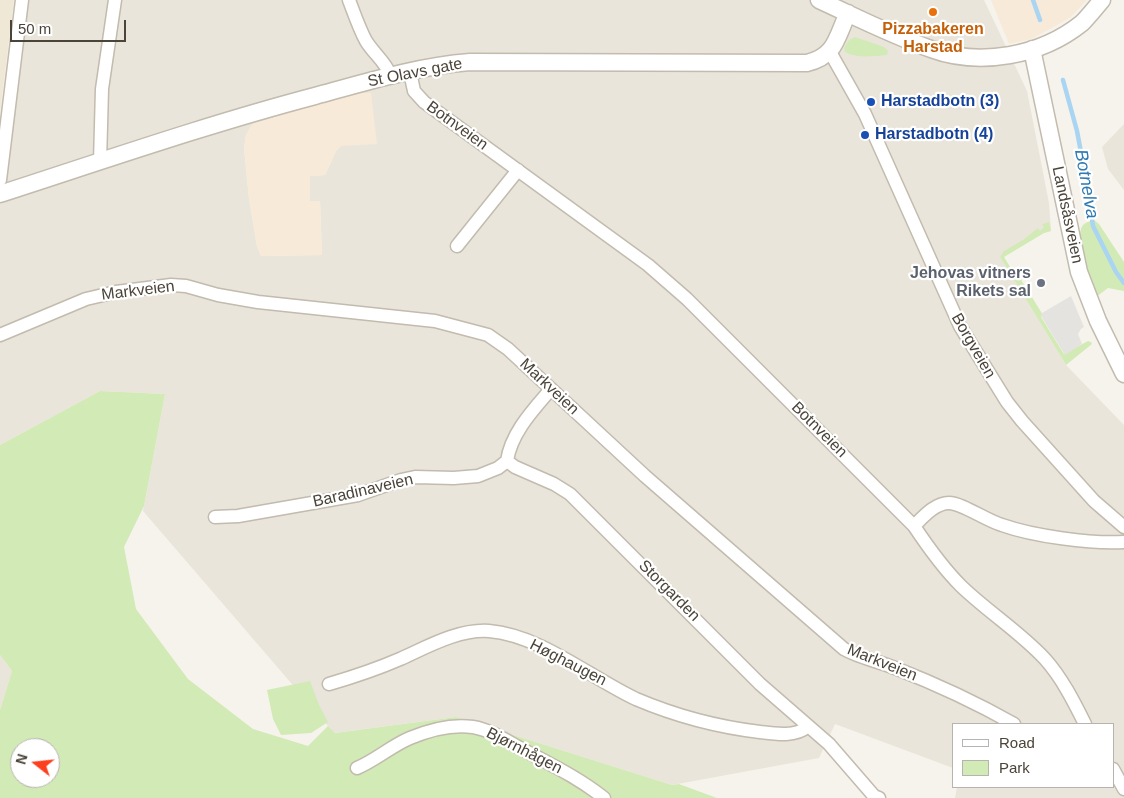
<!DOCTYPE html>
<html>
<head>
<meta charset="utf-8">
<style>
  body { margin:0 }
  #map { position:relative; width:1124px; height:798px; overflow:hidden; background:#f6f3ec; font-family:Helvetica,sans-serif }
  canvas { display:block }
  .legend { position:absolute; left:952px; top:723px; width:162px; height:65px; box-sizing:border-box; background:#fff; border:1px solid #b7b4b0; margin:0; padding:6px 9px; list-style:none; font-size:15px; color:#4b4439 }
  .legend li { display:flex; align-items:center; gap:10px; height:25px }
  .legend b { width:25px; border:1px solid #b7b4b0 }
  .north { position:absolute; left:10px; top:738px; width:50px; height:50px; box-sizing:border-box; background:#fff; border:1px solid #b7b4b0; border-radius:50%; rotate:286deg; font-size:14px; font-weight:700; line-height:20px; text-align:center; color:#4b4439 }
  .north::after { content:''; display:block; margin:auto; width:18px; height:22px; background:#fc3f1d; clip-path:polygon(50% 0,100% 100%,50% 72%,0 100%) }
  .scale { position:absolute; left:10px; top:20px; width:116px; height:22px; box-sizing:border-box; border:2px solid #4b4439; border-top:0; padding-left:6px; font-size:15px; line-height:18px; white-space:nowrap; color:#4b4439; -webkit-text-stroke:4px #fff; paint-order:stroke }
</style>
</head>
<body>
<div id="map">
<canvas width="1124" height="798"></canvas>
<ul class="legend">
<li><b style="height:6px;background:#fff"></b>Road</li>
<li><b style="height:14px;background:#d2eab5"></b>Park</li>
</ul>
<div class="north">N</div>
<div class="scale">50 m</div>
</div>
<script>
const context = document.querySelector('canvas').getContext('2d');
context.lineJoin = 'round';
function paint(path, color) {
  context.fillStyle = color;
  context.fill(path, 'evenodd');
}
function stroke(path, color, width, dash) {
  context.strokeStyle = color;
  context.lineWidth = width;
  context.lineCap = dash ? 'butt' : 'round';
  context.setLineDash(dash || []);
  context.stroke(path);
}
function drawText(font, color, halo, rows, align = 'center') {
  context.font = font + ' Helvetica,sans-serif';
  context.lineWidth = 4.5;
  context.setLineDash([]);
  context.textBaseline = 'middle';
  context.strokeStyle = halo;
  context.fillStyle = color;
  for (const [text, x, y, turn = 0] of rows) {
    context.save();
    context.translate(x, y);
    context.rotate((+turn || 0) * Math.PI / 180);
    context.textAlign = isNaN(turn) ? turn : align;
    if (halo) context.strokeText(text, 0, 0);
    context.fillText(text, 0, 0);
    context.restore();
  }
}
const residential = new Path2D(`
  M26 0H984L1027 91 1049 203 1051 231 1044 233 1000 257 1066 365 1124 425V798H955L957 787H1113V724H953V768L835 724 819 758 672 785 456 717 334 733 143 511 165 394 100 391 0 445V185ZM295 111 341 146 336 151 325 175 310 176V201L320 202 322 255 261 256 257 246 249 198 244 148 246 135 253 124Z
  M1124 124V190L1108 169 1102 147Z
  M0 655 12 671 0 710Z`);
const commercial = new Path2D(`
  M991 0H1087L1071 17 1052 28 1031 39 1009 44Z
  M361 93H371L377 144 341 146 336 151 325 175 310 176V201H320L322 255 261 256 257 246 249 198 244 148 246 135 250 127 253 124 295 111 343 97Z`);
const education = new Path2D(`
  M0 0H14L0 113Z`);
const green = new Path2D(`
  M855 37 884 47 888 51 887 55C874 56 858 59 845 52L844 48 849 40Z
  M1094 220 1099 224 1124 262V291L1108 288 1096 297C1091 284 1073 236 1083 225 1086 222 1091 221 1094 220Z
  M1049 222 1051 231 1044 233 1004 257 1018 280 1020 278 1043 315 1041 317 1064 354 1088 341 1091 342 1092 344 1066 365 1000 257 1004 251 1023 240 1038 228 1040 231 1044 227 1042 224Z
  M100 391 165 394 144 506 124 547 136 609 188 679 253 729 308 746 328 726 335 733 456 717 672 785 679 784 717 798H0V710L12 671 0 655V445ZM20 748H50V778H20Z
  M310 681 319 705 328 722 311 733 281 735 273 719 267 690Z`);
const parking = new Path2D(`
  M1071 296 1084 327 1081 329 1078 334 1082 344 1065 355 1041 316 1042 313Z`);
const stream = new Path2D(`
  M1033 0 1040 20
  M1063 80 1077 131 1086 179 1093 226 1116 272 1124 283`);
const minor = new Path2D(`
  M349 0C354 13 359 28 366 41 374 54 385 61 391 76
  M830 52 865 114 960 326 1007 402 1022 421 1094 501 1124 527
  M410 72 414 91 424 102 648 265 687 299 914 526C928 547 943 568 961 586 988 612 1020 632 1045 659 1062 678 1074 702 1085 724
  M100 162 102 89 115 0
  M0 180 22 0
  M457 246 518 170
  M0 335 86 299 116 292 171 285 186 286 218 295 258 302 435 321 488 335 508 349 645 476 844 649C860 658 878 661 895 668 936 684 975 702 1014 724
  M551 389C533 410 511 433 507 461L515 467 554 484 570 494 760 684 829 744 874 796 879 798
  M215 517 238 516 358 495 401 480 415 477 454 478 478 476 498 468 507 461
  M914 526C923 517 935 503 949 503 962 503 987 521 1002 525 1033 536 1091 544 1124 542
  M329 684C353 677 377 669 400 659 427 647 458 629 489 631 540 635 591 678 636 699 676 716 718 727 760 732 776 734 795 737 807 727
  M357 768C376 760 391 746 410 738 429 730 453 724 473 727 491 730 507 741 522 749 550 764 579 778 604 798
  M1113 769 1124 789`);
const tertiary = new Path2D(`
  M819 0C856 17 893 36 931 49 980 67 1041 56 1082 23 1089 16 1096 7 1102 0
  M1032 49 1079 272 1098 321 1124 374
  M0 194C105 160 209 124 315 96 366 82 418 66 470 62L807 63C836 56 836 38 848 13`);
const markers = [
  [933,12,5,"#e8710a"],
  [871,102,5,"#1a4fb4"],
  [865,135,5,"#1a4fb4"],
  [1041,283,5,"#6b7280"]
];
const foodNames = [
  ["Pizzabakeren",933,30],
  ["Harstad",933,48]
];
const streetNames = [
  ["St Olavs gate",415,73,-11],
  ["Botnveien",457,126,36],
  ["Landsåsveien",1067,215,78],
  ["Markveien",138,291,-7],
  ["Borgveien",973,346,60],
  ["Markveien",549,387,43],
  ["Botnveien",819,430,45],
  ["Baradinaveien",363,491,-13],
  ["Storgarden",669,591,45],
  ["Høghaugen",568,663,27],
  ["Markveien",882,663,22],
  ["Bjørnhågen",524,751,27]
];
const transitNames = [
  ["Harstadbotn (3)",881,102],
  ["Harstadbotn (4)",875,135]
];
const worshipNames = [
  ["Jehovas vitners",1031,274],
  ["Rikets sal",1031,292]
];
const waterNames = [
  ["Botnelva",1086,184,80]
];
paint(residential, '#eae5da');
paint(commercial, '#f7ead8');
paint(education, '#efe8d6');
paint(green, '#d2eab5');
paint(parking, '#e5e3e0');
stroke(stream, '#a9d4f2', 4.5);
stroke(minor, '#c2bbae', 15);
stroke(tertiary, '#c2bbae', 19);
stroke(minor, '#fff', 12);
stroke(tertiary, '#fff', 16);
for (const [x, y, r, color] of markers) {
  const dot = new Path2D();
  dot.arc(x, y, r, 0, 2 * Math.PI);
  context.fillStyle = color;
  context.fill(dot);
  stroke(dot, '#fff', 2);
}
drawText('bold 16px', '#c56008', '#fff', foodNames);
drawText('16px', '#4b4439', '#fff', streetNames);
drawText('bold 16px', '#164399', '#fff', transitNames, 'left');
drawText('bold 16px', '#5b616d', '#fff', worshipNames, 'right');
drawText('italic 18px', '#2e7ab2', '#fff', waterNames);
</script>
</body>
</html>
